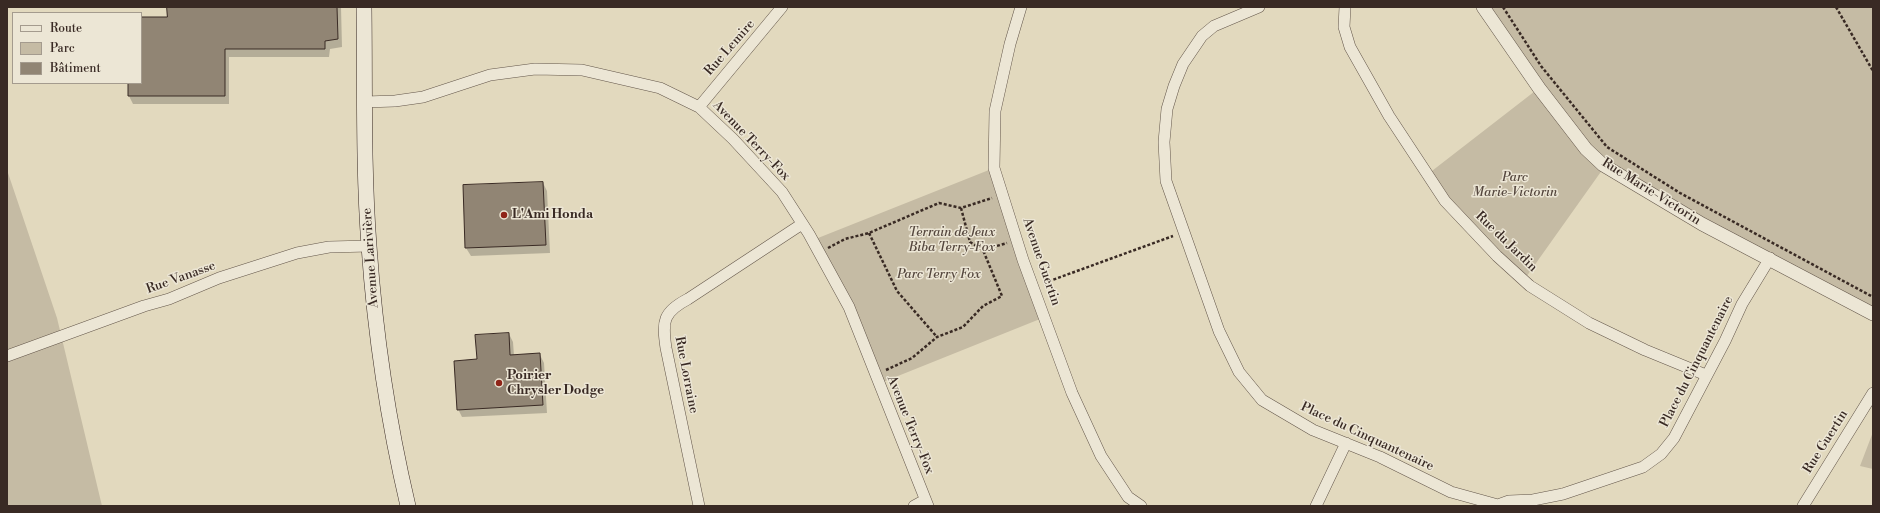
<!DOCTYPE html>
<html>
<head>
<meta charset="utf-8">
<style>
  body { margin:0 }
  #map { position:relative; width:1880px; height:513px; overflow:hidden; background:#e2d9be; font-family:"Libre Bodoni",serif }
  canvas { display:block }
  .frame { position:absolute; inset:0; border:8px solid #392a24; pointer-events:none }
  .legend { position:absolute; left:12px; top:12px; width:130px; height:72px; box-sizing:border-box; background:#ece6d5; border:1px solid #a49b8e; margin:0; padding:5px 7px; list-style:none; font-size:12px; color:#392a24 }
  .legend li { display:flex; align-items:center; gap:8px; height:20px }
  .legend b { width:20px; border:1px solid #a49b8e }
</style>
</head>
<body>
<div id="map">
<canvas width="1880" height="513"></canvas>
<div class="frame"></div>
<ul class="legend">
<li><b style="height:5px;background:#ece6d5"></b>Route</li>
<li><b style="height:11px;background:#c5bba4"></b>Parc</li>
<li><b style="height:11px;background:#918574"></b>Bâtiment</li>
</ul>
</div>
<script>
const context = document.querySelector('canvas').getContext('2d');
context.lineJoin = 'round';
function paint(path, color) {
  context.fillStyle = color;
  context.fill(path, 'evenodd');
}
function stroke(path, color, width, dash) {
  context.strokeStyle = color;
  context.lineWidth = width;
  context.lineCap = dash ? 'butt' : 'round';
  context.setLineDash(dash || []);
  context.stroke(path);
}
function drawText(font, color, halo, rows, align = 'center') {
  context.font = font + ' "Libre Bodoni",serif';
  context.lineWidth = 3;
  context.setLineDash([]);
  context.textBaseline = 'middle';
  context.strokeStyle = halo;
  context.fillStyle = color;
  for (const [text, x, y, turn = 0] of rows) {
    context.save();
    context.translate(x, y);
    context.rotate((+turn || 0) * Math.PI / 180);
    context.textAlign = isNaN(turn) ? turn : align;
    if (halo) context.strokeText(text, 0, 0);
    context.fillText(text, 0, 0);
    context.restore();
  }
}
const green = new Path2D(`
  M1483 7H1873V314L1605 166 1524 280 1428 174 1539 88Z
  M994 168 1045 317 878 384 813 240Z
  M7 170 57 318 102 506H7Z
  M1873 432V469L1860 466Z`);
const shadow = new Path2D(`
  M168 7H341L342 47 330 49 329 57H229V104H133L129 96V83H141V18H168Z
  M543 183 547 191 550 253 471 256 466 248Z
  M509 334 513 342 514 356 540 355 544 363 547 413 462 417 458 409 478 360Z`);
const building = new Path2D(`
  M167 7H337L338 39 325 41V49H225V96H128V83H141V17H167Z
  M543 182 546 245 465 248 463 185Z
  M509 333 510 355 540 353 543 405 457 410 454 361 477 359 475 335Z`);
const path = new Path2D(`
  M1503 7 1541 66 1607 147 1680 193 1873 297
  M1836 7 1873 71
  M961 208 970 242 983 250 1007 243
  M869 233 897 291 937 337
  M828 248 845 239 869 233 939 203 961 208 992 198
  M1044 283 1173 236
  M886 370 912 358 937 337 963 327 983 306 1002 296 983 250`);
const minor = new Path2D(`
  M1021 7 1010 44 995 111 994 168 1023 260 1072 393 1101 456 1128 497 1141 506
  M1259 7 1214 26 1202 36 1183 64 1174 86 1167 109 1164 142 1166 181 1219 331 1239 372 1262 400 1313 430 1380 457 1451 492 1498 505 1509 501 1533 500 1563 494 1643 467 1661 454 1674 438 1725 341 1742 304 1770 258
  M1345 7 1344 27 1350 47 1389 116 1445 201 1497 256 1530 286 1589 323 1645 350 1706 375
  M365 102 395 101 423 97 490 75 535 69 582 70 660 88 699 107 733 139 782 192 809 234 849 307 928 506
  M699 107 782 7
  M7 356 144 306 169 299 219 278 297 253 329 247 369 246
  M699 506 666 348C662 321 663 312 688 299L802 224
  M914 506 925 500
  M1316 506 1346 443
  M1803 506 1873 393`);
const tertiary = new Path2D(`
  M1483 7 1539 88 1586 149 1603 165 1702 224 1873 314`);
const secondary = new Path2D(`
  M364 7C365 86 363 167 369 246 375 333 388 421 408 506`);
const markers = [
  [504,215,4,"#8f2418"],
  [499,383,4,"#8f2418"]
];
const streetNames = [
  ["Rue Lemire",730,48,-49],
  ["Avenue Terry-Fox",751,141,46],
  ["Rue Marie-Victorin",1651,192,32],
  ["Rue du Jardin",1506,242,44],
  ["Avenue Larivière",371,258,-94],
  ["Avenue Guertin",1041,262,71],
  ["Rue Vanasse",181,278,-20],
  ["Place du Cinquantenaire",1697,362,-63],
  ["Rue Lorraine",686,375,79],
  ["Avenue Terry-Fox",910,425,68],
  ["Place du Cinquantenaire",1367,437,25],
  ["Rue Guertin",1826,442,-58]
];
const parkNames = [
  ["Parc",1515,178],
  ["Marie-Victorin",1515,193],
  ["Terrain de Jeux",952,233],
  ["Biba Terry-Fox",952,248],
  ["Parc Terry Fox",939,275]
];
const poiNames = [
  ["L'Ami Honda",512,215],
  ["Poirier",507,376],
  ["Chrysler Dodge",507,391]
];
paint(green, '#c5bba4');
paint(shadow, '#0003');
paint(building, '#918574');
stroke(building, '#392a24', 1);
stroke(minor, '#63564a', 12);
stroke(tertiary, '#63564a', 14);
stroke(secondary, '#392a24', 16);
stroke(path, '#392a24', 2.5, [3, 2]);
stroke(minor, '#ece6d5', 11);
stroke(tertiary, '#ece6d5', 13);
stroke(secondary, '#ece6d5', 15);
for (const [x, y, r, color] of markers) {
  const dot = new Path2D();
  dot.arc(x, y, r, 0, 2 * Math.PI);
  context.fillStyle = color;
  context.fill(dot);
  stroke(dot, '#ece6d5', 1.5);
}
drawText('13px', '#392a24', '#ece6d5', streetNames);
drawText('italic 13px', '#55473e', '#ece6d5', parkNames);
drawText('bold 13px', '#392a24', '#ece6d5', poiNames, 'left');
</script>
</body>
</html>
